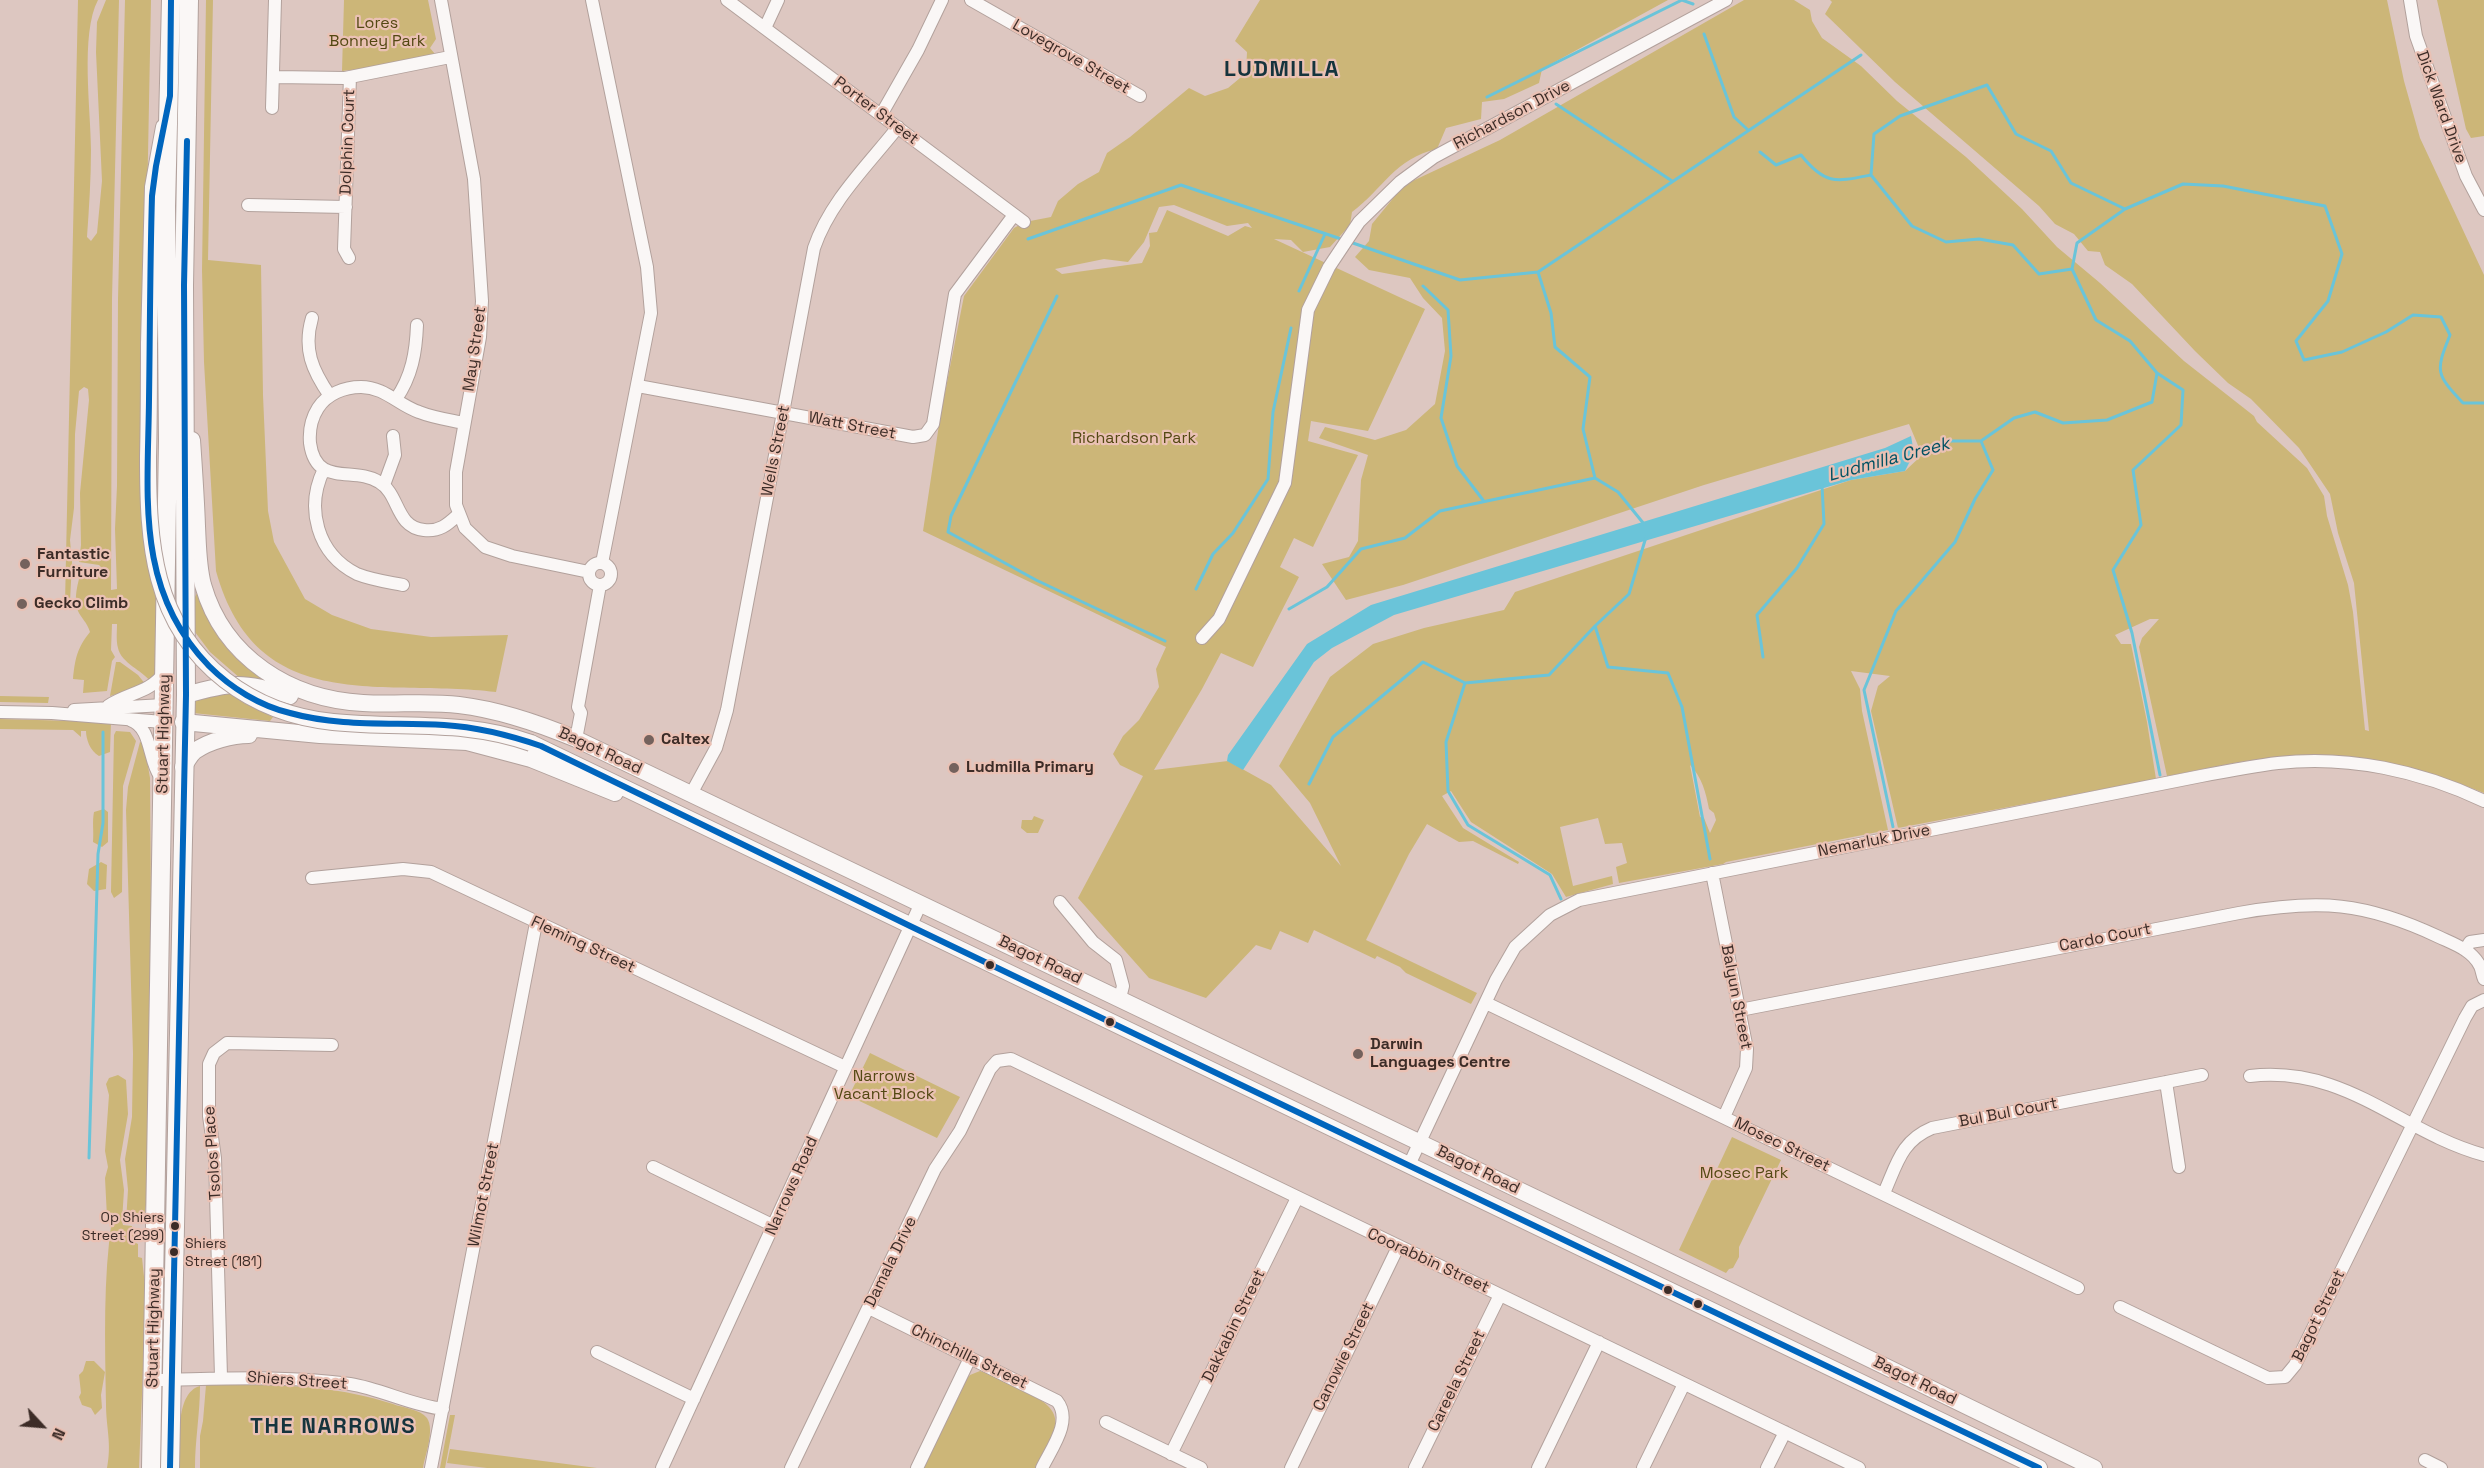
<!DOCTYPE html>
<html>
<head>
<meta charset="utf-8">
<style>
  body { margin:0 }
  #map { position:relative; width:2484px; height:1468px; overflow:hidden; background:#ddc7c1; font-family:"Space Grotesk",sans-serif }
  canvas { display:block }
  .north { position:absolute; left:12px; top:1396px; width:60px; height:60px; -webkit-text-stroke:4px #eac1b4; paint-order:stroke; rotate:116deg; font-size:16px; font-weight:700; line-height:24px; text-align:center; color:#3c2c27 }
  .north::after { content:''; display:block; margin:auto; width:21px; height:27px; background:#3c2c27; clip-path:polygon(50% 0,100% 100%,50% 72%,0 100%) }
</style>
</head>
<body>
<div id="map">
<canvas width="2484" height="1468"></canvas>
<div class="north">N</div>
</div>
<script>
const context = document.querySelector('canvas').getContext('2d');
context.lineJoin = 'round';
function paint(path, color) {
  context.fillStyle = color;
  context.fill(path, 'evenodd');
}
function stroke(path, color, width, dash) {
  context.strokeStyle = color;
  context.lineWidth = width;
  context.lineCap = dash ? 'butt' : 'round';
  context.setLineDash(dash || []);
  context.stroke(path);
}
function drawText(font, color, halo, rows, align = 'center') {
  context.font = font + ' "Space Grotesk",sans-serif';
  context.lineWidth = 4.5;
  context.setLineDash([]);
  context.textBaseline = 'middle';
  context.strokeStyle = halo;
  context.fillStyle = color;
  for (const [text, x, y, turn = 0] of rows) {
    context.save();
    context.translate(x, y);
    context.rotate((+turn || 0) * Math.PI / 180);
    context.textAlign = isNaN(turn) ? turn : align;
    if (halo) context.strokeText(text, 0, 0);
    context.fillText(text, 0, 0);
    context.restore();
  }
}
const green = new Path2D(`
  M78 0H98C80 34 91 111 91 150 91 179 89 208 87 237L91 241 97 233 102 181 96 52 97 22 106 0H119L112 299 111 590 117 589 115 529 117 486 118 299 125 0H151L141 515 148 568 157 591V672L151 682C142 670 121 663 118 648 116 641 117 631 117 624H112L111 650 115 657 112 661 107 691 83 693 84 680 73 679C75 659 77 648 90 632 87 622 81 618 78 611 73 599 78 583 81 571L89 569 98 571 102 568 99 565 79 562 81 545 80 493 89 400 88 389 84 387 79 391 75 434 74 508 70 540 72 562 70 602 65 603Z
  M206 0H213L208 260 261 265 263 395 268 511 274 542 305 599 332 615 371 629 431 637 508 635 496 692C381 678 257 718 216 571L204 362 202 270Z
  M344 0H428L436 39 430 48 435 54 368 68 342 71Z
  M1260 0H1668L1542 69 1539 83 1504 99 1482 102 1481 119 1446 128 1437 149C1394 159 1384 188 1352 212L1350 225 1330 247 1303 252 1291 240 1274 239 1425 309 1368 431 1311 421 1308 441 1358 455 1313 547 1294 538 1280 567 1299 577 1253 667 1221 653 1202 689 1154 770 1228 761 1271 785 1341 866 1310 803 1279 766 1330 677 1373 644 1424 628 1504 610 1515 592 1851 480 1905 471 1922 455 1909 424 1704 485 1403 585 1346 600 1322 564 1349 557 1358 541 1361 480 1368 455 1319 438 1325 427 1375 440 1406 430 1435 404 1445 351 1442 318 1423 298 1410 278 1369 270 1355 257 1369 241 1372 224 1404 185 1500 140 1744 0H1794L1810 10 1812 21 1822 38 1861 66 1897 101 1966 157 2022 209 2057 247 2100 283 2184 361 2254 416 2257 422 2307 468 2324 496 2327 516 2348 585 2353 612 2365 730 2369 731 2354 583 2338 533 2330 494 2299 448 2251 399 2228 383 2195 351 2132 284 2105 265 2100 252 2088 251 2074 234 2055 224 2039 206 1895 82 1825 14 1832 2 1830 0H2387L2404 81 2420 138 2484 275V793C2415 764 2345 751 2270 758 2236 761 2201 770 2167 776L2139 647 2142 638 2159 619H2150L2115 635 2121 644H2131L2147 722 2156 779 1898 828 1871 711 1878 686 1890 676 1851 671 1860 689 1862 711 1888 830 1726 862 1723 864 1619 883 1616 867 1627 863 1622 843 1605 844 1598 818 1560 827 1573 886 1612 876 1613 884 1566 897 1552 874 1471 822 1451 791 1442 796 1463 828 1519 862 1518 864 1473 841 1459 842 1427 824 1409 854 1366 940 1477 993 1471 1004 1406 973 1400 967 1377 956 1375 959 1314 930 1308 943 1280 931 1271 950 1256 945 1206 998 1149 978 1078 898 1143 776 1120 765 1113 754 1123 736 1139 720 1159 687 1156 669 1166 647 923 531 940 418 964 296 1014 228 1025 222 1051 217 1058 201 1078 184 1099 172 1107 153 1130 137 1189 88 1205 96 1228 88 1246 73 1247 52 1235 41ZM1174 205 1227 226 1248 223 1252 228 1245 226 1228 236 1167 210 1157 232 1149 233 1150 246 1142 263 1062 274 1055 269 1104 259 1128 262 1144 242 1159 207ZM1690 765C1702 777 1706 793 1709 809L1714 813 1716 820 1710 833 1704 818 1700 817Z
  M2437 0H2484V136L2471 138 2466 129Z
  M197 593C202 602 204 611 209 620 221 647 244 667 268 683L241 679 210 652 192 628 194 599Z
  M116 662H120L138 675 146 685 110 696Z
  M228 691 244 703 273 717 270 721 193 713 195 701Z
  M0 696 49 697 48 703 0 702Z
  M0 719 111 722 110 752 99 756C90 751 86 739 86 731H81V737L73 730 0 729Z
  M116 731 130 732 136 741 123 786 122 892 114 898 111 892C112 839 113 787 114 735Z
  M140 742 144 743 150 778 152 1029 149 1190 143 1220 126 1222 128 1190 125 1159 132 1117 133 1054 126 810 128 787Z
  M104 809 108 812V842L102 847 93 842C94 831 92 822 94 812Z
  M1034 816 1044 820 1038 833H1027L1021 828 1022 820H1032Z
  M101 862 107 865 106 889 94 891 87 884 89 869Z
  M870 1053 960 1097 937 1138 849 1096Z
  M118 1075 126 1080 128 1114 120 1160 124 1190 122 1221 123 1225 132 1226 134 1242 138 1244V1257L142 1258 146 1295 139 1468H107C112 1443 106 1428 106 1404 105 1342 103 1279 112 1219L107 1217 105 1178 108 1167 105 1151 109 1095 106 1084 109 1078Z
  M1732 1137 1781 1160 1739 1247V1257L1733 1268 1729 1269 1726 1273 1679 1250Z
  M86 1361H94L105 1372 101 1395 102 1408 95 1415 91 1408 82 1405 79 1397 81 1393 79 1375 83 1371Z
  M980 1371C995 1374 1010 1383 1023 1390 1073 1414 1055 1428 1036 1468H923L965 1381 970 1375Z
  M206 1385C270 1384 332 1384 393 1404 403 1408 420 1409 427 1418 435 1430 425 1455 423 1468H200V1436L203 1421Z
  M200 1386C200 1414 195 1440 195 1468H180C180 1446 174 1393 200 1386Z
  M450 1415H455L445 1468H440Z
  M450 1449 597 1468H487L447 1463Z`);
const water = new Path2D(`
  M1911 436 1914 453 1905 471 1851 480 1394 615 1332 648 1314 662 1243 770 1227 761 1228 755 1307 644 1371 605 1885 448Z`);
const stream = new Path2D(`
  M1704 34 1734 117 1748 130
  M1487 97 1682 0 1693 4
  M1556 104 1672 181
  M1760 152 1776 165 1801 155C1825 185 1835 182 1871 175
  M1028 239 1181 185 1344 240
  M1350 242 1460 280 1538 272 1861 55
  M2072 269 2039 274 2013 245 1979 239 1946 242 1912 226 1871 175 1874 134 1900 116 1987 85 2016 134 2051 151 2071 183 2125 209
  M1538 272 1551 313 1555 347 1590 377 1583 429 1595 478 1618 492 1644 524
  M1423 286 1448 310 1451 356 1441 418 1457 466 1483 500
  M1299 291 1325 234
  M1057 296 951 516 948 532 1036 580 1165 641
  M2157 373 2183 390 2181 425 2133 470 2141 525 2113 570 2132 633 2160 775
  M1911 451 1950 441H1981L2014 418 2035 412 2063 423 2107 420 2152 402 2157 373 2130 341 2096 320 2072 269 2077 243 2125 209 2183 184 2223 186 2325 206 2342 254 2328 301 2296 341 2304 360 2342 352 2386 332 2413 315 2441 317 2450 335C2435 372 2436 374 2463 403H2484
  M1646 537 1629 594 1595 626 1608 667 1668 673 1682 707 1710 859
  M1196 589 1213 554 1233 533 1268 479 1273 412 1291 328
  M1289 609 1327 587 1361 549 1405 538 1440 511 1595 478
  M1763 657 1757 615 1797 568 1824 524 1822 486
  M1309 784 1333 737 1423 662 1465 683
  M1893 827 1864 690 1896 611 1955 542 1975 499 1993 470 1981 441
  M1561 899 1550 875 1468 825 1448 791 1446 742 1465 683 1549 675 1595 626
  M89 1158 98 854 103 823V732`);
const minor = new Path2D(`
  M441 0 474 179 482 301 480 337 456 472V505L465 528 485 547 512 556 589 572
  M592 0 647 267 651 313 602 563
  M727 0 1024 222
  M971 0 1140 96
  M2410 0 2416 36 2466 176 2484 210
  M765 28 778 0
  M275 77 345 78 450 57
  M272 108 275 0
  M881 115 918 50 942 0
  M248 205 346 207
  M349 258 344 249 350 77
  M312 318C303 349 312 370 330 396
  M638 386 913 437 925 435 933 424 955 294 1014 215
  M396 399C412 376 416 352 417 325
  M324 469C305 508 317 554 357 574 372 580 388 582 403 585
  M384 485 395 455 393 436
  M459 514C448 524 440 532 424 530 395 527 400 494 379 482 354 466 316 488 310 443 309 431 311 419 318 408 327 394 344 387 361 387 385 387 398 405 419 412 434 418 450 420 464 423
  M589 574a11 11 0 1 1 22 0a11 11 0 1 1-22 0Z
  M1202 638 1219 619 1285 483 1308 310 1329 267 1359 222 1400 182 1434 157 1726 0
  M108 706C127 693 150 693 164 673
  M74 710 164 705
  M0 712 52 713 163 722
  M130 720C152 727 148 760 160 776
  M576 739 581 713 578 707 600 585
  M691 794 716 748 727 710 814 248C830 201 868 165 898 127
  M1712 873 1747 1049 1746 1068 1724 1117
  M312 878 403 869 431 872 845 1067
  M1060 902 1093 942 1116 960 1123 986 1120 998
  M2465 950 2470 942 2484 940
  M1486 1003 2078 1288
  M1740 1010 2239 913C2319 899 2365 902 2439 937 2454 944 2472 950 2480 966 2482 970 2482 975 2484 979
  M2250 1076C2346 1065 2400 1132 2484 1155
  M2166 1082 2179 1167
  M1409 1165 1496 980 1515 947 1550 915 1579 900 2201 776C2227 771 2253 766 2278 763 2348 755 2421 771 2484 801
  M653 1167 774 1226
  M1884 1193C1897 1164 1901 1141 1932 1128L2202 1075
  M2120 1307 2268 1378 2285 1377 2295 1365 2465 1018 2472 1006 2484 1000
  M869 1308 1057 1401C1073 1421 1051 1449 1042 1468
  M597 1352 694 1399
  M221 1377 215 1158 209 1116V1064L214 1053 227 1043 332 1045
  M154 1380C220 1379 284 1375 350 1384 381 1389 411 1405 443 1409
  M1106 1422 1201 1468
  M1171 1454 1297 1198
  M2425 1460 2441 1468
  M431 1468 536 923
  M662 1468 921 903
  M791 1468 935 1169 960 1131 990 1069 997 1061 1011 1059 1859 1468
  M917 1468 970 1358
  M1291 1468 1398 1247
  M1415 1468 1500 1295
  M1538 1468 1599 1342
  M1643 1468 1684 1384
  M1767 1468 1785 1432`);
const major = new Path2D(`
  M149 344 153 187 164 127
  M192 440C194 469 196 497 197 526 198 546 198 566 203 585 224 658 290 699 363 703 395 705 427 701 459 705 500 710 538 723 576 739L1730 1291 2094 1468
  M186 695C230 682 245 681 290 696
  M183 722 320 735 467 742 531 759 615 793
  M531 743 2039 1468
  M183 767C187 762 190 755 195 751 209 741 232 735 249 735`);
const highway = new Path2D(`
  M151 1468 168 441 166 206 171 0
  M170 1468 186 695 184 285 189 0`);
const majorBridge = new Path2D(`
  M149 344C149 382 149 419 148 457 148 542 152 623 225 680 256 704 294 718 333 722 402 729 464 719 531 743`);
const bus1 = new Path2D(`
  M171 0 170 96 156 166 152 196C150 264 150 332 149 400 148 497 135 590 209 666 231 688 260 706 290 713 340 727 392 722 444 725 477 727 509 735 541 746L910 926 2039 1468
  M170 1468 186 695 184 285 187 141`);
const markers = [
  [25,564,6,"#74625d"],
  [22,604,6,"#74625d"],
  [649,740,6,"#74625d"],
  [954,768,6,"#74625d"],
  [990,965,5,"#3c2c27"],
  [1110,1022,5,"#3c2c27"],
  [1358,1054,6,"#74625d"],
  [175,1226,5,"#3c2c27"],
  [174,1252,5,"#3c2c27"],
  [1668,1290,5,"#3c2c27"],
  [1698,1304,5,"#3c2c27"]
];
const busNames = [
  ["Op Shiers",164,1218],
  ["Street (299)",164,1236],
  ["Shiers",185,1244,"left"],
  ["Street (181)",185,1262,"left"]
];
const parkNames = [
  ["Lores",377,24],
  ["Bonney Park",377,42],
  ["Richardson Park",1134,439],
  ["Narrows",884,1077],
  ["Vacant Block",884,1095],
  ["Mosec Park",1744,1174]
];
const streetNames = [
  ["Lovegrove Street",1071,57,30],
  ["Dick Ward Drive",2441,107,70],
  ["Porter Street",876,111,37],
  ["Richardson Drive",1512,115,-28],
  ["Dolphin Court",348,142,-88],
  ["May Street",475,349,-82],
  ["Watt Street",852,426,11],
  ["Wells Street",776,451,-79],
  ["Stuart Highway",164,734,-89],
  ["Bagot Road",600,751,25],
  ["Nemarluk Drive",1874,841,-11],
  ["Cardo Court",2105,938,-11],
  ["Fleming Street",583,945,25],
  ["Bagot Road",1040,960,26],
  ["Balyun Street",1736,997,79],
  ["Bul Bul Court",2008,1113,-11],
  ["Mosec Street",1782,1145,26],
  ["Tsolos Place",213,1153,-94],
  ["Bagot Road",1478,1170,26],
  ["Narrows Road",792,1186,-66],
  ["Wilmot Street",484,1195,-79],
  ["Coorabbin Street",1428,1261,25],
  ["Damala Drive",891,1262,-64],
  ["Bagot Street",2319,1316,-64],
  ["Dakkabin Street",1234,1326,-64],
  ["Stuart Highway",154,1328,-89],
  ["Chinchilla Street",969,1357,26],
  ["Canowie Street",1344,1357,-64],
  ["Shiers Street",297,1381,4],
  ["Careela Street",1457,1381,-64],
  ["Bagot Road",1915,1381,26]
];
const poiNames = [
  ["Fantastic",37,555],
  ["Furniture",37,573],
  ["Gecko Climb",34,604],
  ["Caltex",661,740],
  ["Ludmilla Primary",966,768],
  ["Darwin",1370,1045],
  ["Languages Centre",1370,1063]
];
const waterNames = [
  ["Ludmilla Creek",1889,460,-15]
];
const districtNames = [
  ["LUDMILLA",1282,70],
  ["THE NARROWS",333,1427]
];
paint(green, '#ccb678');
paint(water, '#6ac4d9');
stroke(stream, '#6ac4d9', 3);
stroke(minor, '#b2a19c', 14);
stroke(major, '#b2a19c', 18);
stroke(highway, '#b2a19c', 20);
stroke(minor, '#faf7f6', 12);
stroke(major, '#faf7f6', 16);
stroke(highway, '#faf7f6', 18);
stroke(majorBridge, '#b2a19c', 18, []);
stroke(majorBridge, '#faf7f6', 16);
stroke(bus1, '#0065bd', 6);
for (const [x, y, r, color] of markers) {
  const dot = new Path2D();
  dot.arc(x, y, r, 0, 2 * Math.PI);
  context.fillStyle = color;
  context.fill(dot);
  stroke(dot, '#eac1b4', 2);
}
drawText('14px', '#3c2c27', '#eac1b4', busNames, 'right');
drawText('16px', '#534812', '#eac1b4', parkNames);
drawText('16px', '#3c2c27', '#eac1b4', streetNames);
drawText('bold 16px', '#3c2c27', '#eac1b4', poiNames, 'left');
drawText('italic 18px', '#005162', '#eac1b4', waterNames);
context.letterSpacing = '1.5px';
drawText('bold 22px', '#15343d', '#eac1b4', districtNames);
context.letterSpacing = '0px';
</script>
</body>
</html>
